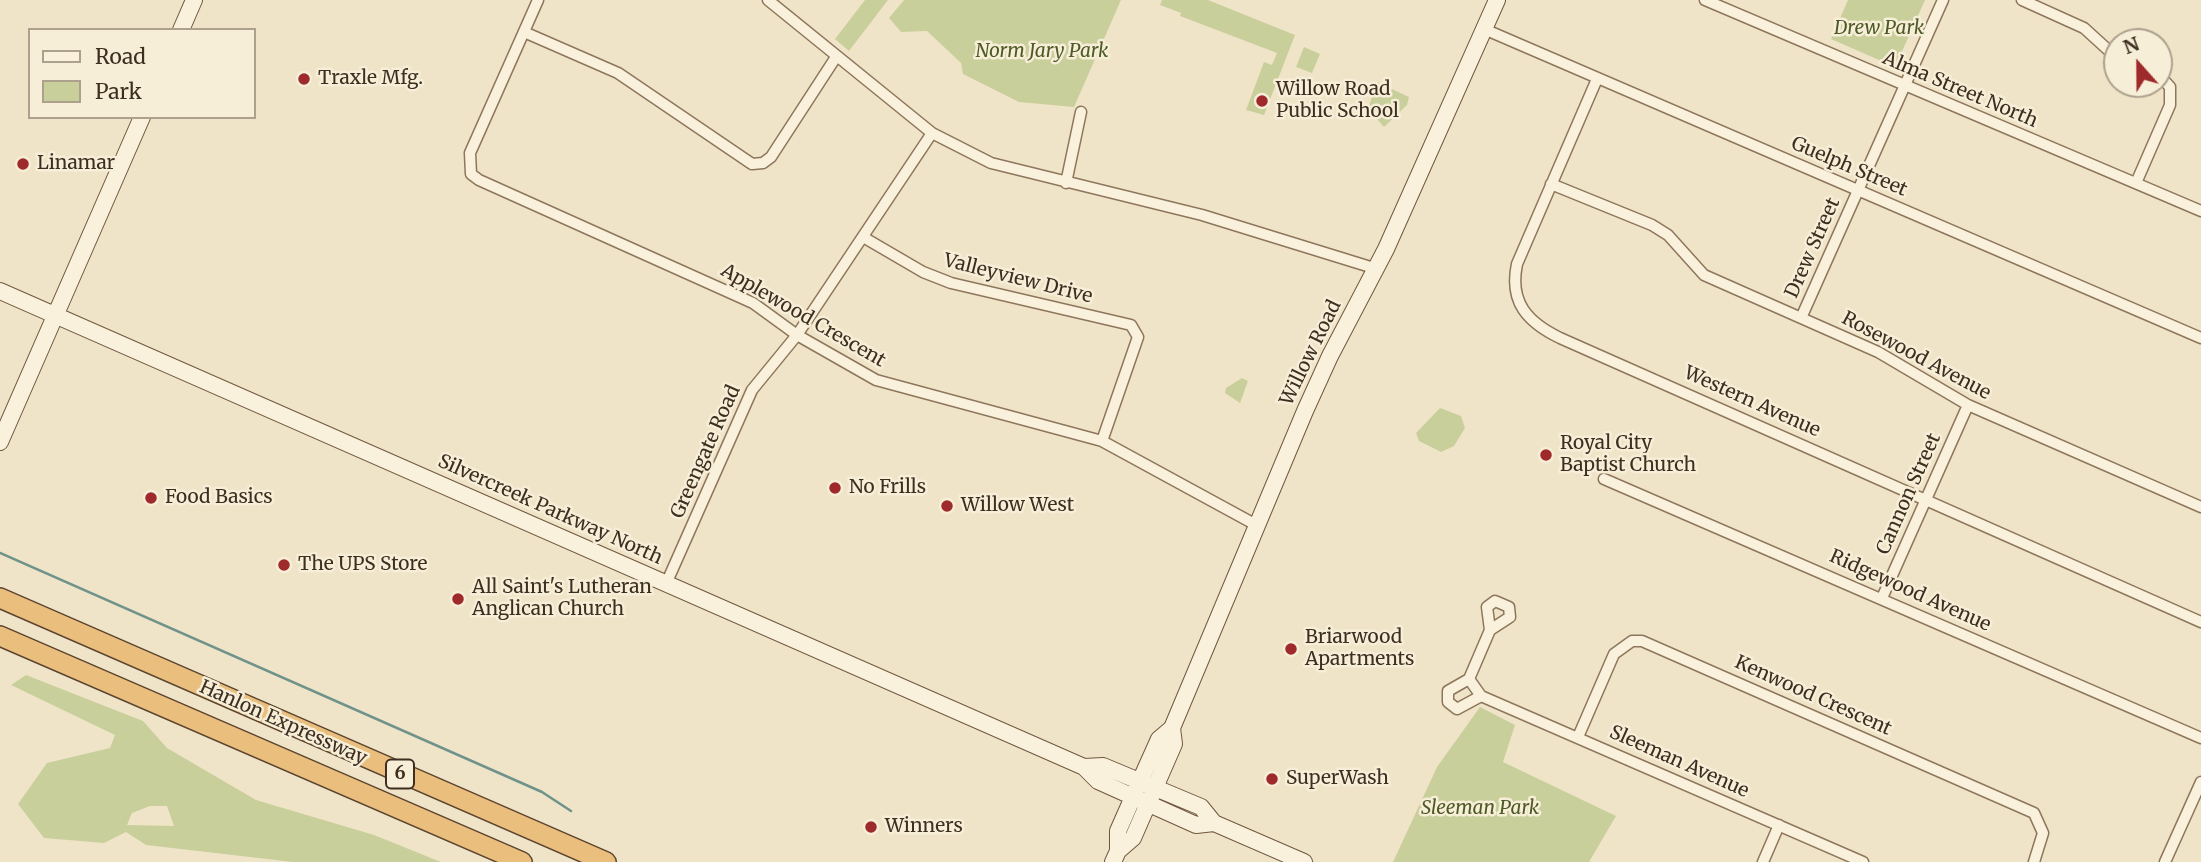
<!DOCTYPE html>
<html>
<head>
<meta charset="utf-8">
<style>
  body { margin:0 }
  #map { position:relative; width:2201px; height:862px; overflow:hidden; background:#f0e4c8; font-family:Merriweather,serif }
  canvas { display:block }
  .legend { position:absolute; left:28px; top:28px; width:228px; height:91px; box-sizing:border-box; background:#f7eed8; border:2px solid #ada18e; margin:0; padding:9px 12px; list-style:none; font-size:21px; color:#3d2e20 }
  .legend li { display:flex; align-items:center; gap:14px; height:35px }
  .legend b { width:35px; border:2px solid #ada18e }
  .north { position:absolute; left:2103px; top:28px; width:70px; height:70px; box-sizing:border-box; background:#f7eed8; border:2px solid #ada18e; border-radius:50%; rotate:339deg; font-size:19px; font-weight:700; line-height:28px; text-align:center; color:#3d2e20 }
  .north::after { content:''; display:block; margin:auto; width:24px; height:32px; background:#9e2a2b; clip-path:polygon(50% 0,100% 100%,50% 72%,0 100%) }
</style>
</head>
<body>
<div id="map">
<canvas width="2201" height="862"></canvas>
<ul class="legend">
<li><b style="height:9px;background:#faf1dc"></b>Road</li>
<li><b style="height:19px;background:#c9cf9b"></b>Park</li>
</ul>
<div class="north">N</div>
</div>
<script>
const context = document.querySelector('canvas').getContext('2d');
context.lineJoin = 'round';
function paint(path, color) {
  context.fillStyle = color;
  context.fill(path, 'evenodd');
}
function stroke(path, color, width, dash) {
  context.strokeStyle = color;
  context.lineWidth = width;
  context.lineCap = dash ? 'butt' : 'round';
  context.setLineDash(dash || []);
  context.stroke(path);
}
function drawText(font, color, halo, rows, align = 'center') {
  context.font = font + ' Merriweather,serif';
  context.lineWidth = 5;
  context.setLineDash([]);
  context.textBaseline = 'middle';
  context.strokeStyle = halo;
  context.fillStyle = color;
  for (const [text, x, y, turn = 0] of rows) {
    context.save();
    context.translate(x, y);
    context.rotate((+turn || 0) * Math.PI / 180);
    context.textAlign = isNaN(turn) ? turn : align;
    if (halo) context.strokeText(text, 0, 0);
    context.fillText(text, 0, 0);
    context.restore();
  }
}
const green = new Path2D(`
  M865 0H888L849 51 835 39Z
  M904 0H1121L1074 107 1019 102 963 74 961 63 927 31 901 32 889 18Z
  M1162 0H1208L1295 35 1264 115 1246 110 1264 62 1272 65 1277 53 1180 16 1181 13 1160 5Z
  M1848 0H1925L1895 67 1831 39Z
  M1304 47 1320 54 1312 73 1296 67Z
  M1377 82 1409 97 1407 105 1384 127 1368 109Z
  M1242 378 1248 381 1240 403 1225 393 1226 388Z
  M1440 408 1461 416 1465 428 1454 446 1441 452 1419 441 1416 433Z
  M26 675 143 721 167 748 256 800 374 835 441 862H293L146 845 126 832 104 843 44 838 18 804 47 763 110 748 115 735 11 685ZM150 806H167L174 826 127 825 132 813Z
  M1480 707 1515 725 1503 762 1616 816 1589 862H1393L1437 767Z`);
const stream = new Path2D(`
  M0 553 542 792 571 811`);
const minor = new Path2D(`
  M538 0 470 153 471 174 479 180 753 303 797 335 876 380 1102 441 1258 526
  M768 0 932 133 991 163 1202 215 1377 269
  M1705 0 2201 211
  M2022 0 2084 28 2117 58
  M1484 29 2201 338
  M524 32 618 73 752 164 763 163 771 157 836 57
  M1597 79 1517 264C1509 302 1527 322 1560 338L2201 622
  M1066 183 1081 112
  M2136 183 2170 105V87L2159 75
  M1551 184 1652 225 1668 235 1704 275 1878 352 1968 405 2201 507
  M863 237 923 272 951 283 1131 325 1138 337 1102 441
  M1801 318 1943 0
  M1604 479 2201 738
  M666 584 752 390 797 335 932 133
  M1882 598 1968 405
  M1490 630 1510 617 1509 607 1495 601 1487 607 1490 630 1469 679 1481 696 1863 862
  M1469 679 1448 691V702L1457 709 1481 696
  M1578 737 1614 654 1632 641H1642L2034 813 2043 833 2034 862
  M1763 862 1779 825
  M2165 862 2201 782`);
const secondary = new Path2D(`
  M181 30 194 0
  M0 291 1084 767 1098 781 1196 825 1214 823
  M0 442 142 117
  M1084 767 1103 766 1201 807 1214 823 1304 862
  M1118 851 1133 838 1174 744 1172 728
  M1113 862 1118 851V831L1133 797 1159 739 1172 728 1305 411 1330 356 1386 249 1497 0`);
const trunk = new Path2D(`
  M0 598 606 862
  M0 636 522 862`);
const markers = [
  [304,79,7,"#9e2a2b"],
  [1262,101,7,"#9e2a2b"],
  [23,164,7,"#9e2a2b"],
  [1546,455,7,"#9e2a2b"],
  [835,488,7,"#9e2a2b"],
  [151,498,7,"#9e2a2b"],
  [947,506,7,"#9e2a2b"],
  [284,565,7,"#9e2a2b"],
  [458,599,7,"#9e2a2b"],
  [1291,649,7,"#9e2a2b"],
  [1272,779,7,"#9e2a2b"],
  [871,827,7,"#9e2a2b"]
];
const shields = [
  [400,774,28]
];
const shieldNames = [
  ["6",400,774]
];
const parkNames = [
  ["Drew Park",1879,29],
  ["Norm Jary Park",1042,52],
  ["Sleeman Park",1480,809]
];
const poiNames = [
  ["Traxle Mfg.",318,79],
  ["Willow Road",1276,90],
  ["Public School",1276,112],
  ["Linamar",37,164],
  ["Royal City",1560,444],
  ["Baptist Church",1560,466],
  ["No Frills",849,488],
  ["Food Basics",165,498],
  ["Willow West",961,506],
  ["The UPS Store",298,565],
  ["All Saint's Lutheran",472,588],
  ["Anglican Church",472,610],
  ["Briarwood",1305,638],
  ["Apartments",1305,660],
  ["SuperWash",1286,779],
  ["Winners",885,827]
];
const streetNames = [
  ["Alma Street North",1960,90,23],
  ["Guelph Street",1849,167,23],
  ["Drew Street",1813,248,-66],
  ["Valleyview Drive",1018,279,14],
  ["Applewood Crescent",803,316,30],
  ["Willow Road",1311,353,-64],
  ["Rosewood Avenue",1916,356,28],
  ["Western Avenue",1752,402,24],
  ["Greengate Road",706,452,-66],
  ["Cannon Street",1909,494,-66],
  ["Silvercreek Parkway North",550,510,24],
  ["Ridgewood Avenue",1910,591,24],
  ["Kenwood Crescent",1813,696,24],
  ["Hanlon Expressway",283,723,24],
  ["Sleeman Avenue",1679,762,24]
];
paint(green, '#c9cf9b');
stroke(stream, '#6f938a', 2.5);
stroke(minor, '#8d765c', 13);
stroke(secondary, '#6f573f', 18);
stroke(trunk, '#5b4430', 22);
stroke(minor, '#faf1dc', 10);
stroke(secondary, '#faf1dc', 16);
stroke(trunk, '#eabe7c', 19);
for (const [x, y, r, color] of markers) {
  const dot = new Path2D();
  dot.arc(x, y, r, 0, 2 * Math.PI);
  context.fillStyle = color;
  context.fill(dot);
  stroke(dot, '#f7eed8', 2.5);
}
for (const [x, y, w] of shields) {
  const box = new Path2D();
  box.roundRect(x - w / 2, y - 14.5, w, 29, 5);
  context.fillStyle = '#f7eed8';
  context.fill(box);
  stroke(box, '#3d2e20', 2);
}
drawText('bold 18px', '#3d2e20', null, shieldNames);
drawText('italic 19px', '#4d5a26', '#f7eed8', parkNames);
drawText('19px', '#3d2e20', '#f7eed8', poiNames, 'left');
drawText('19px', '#3d2e20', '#f7eed8', streetNames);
</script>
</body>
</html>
